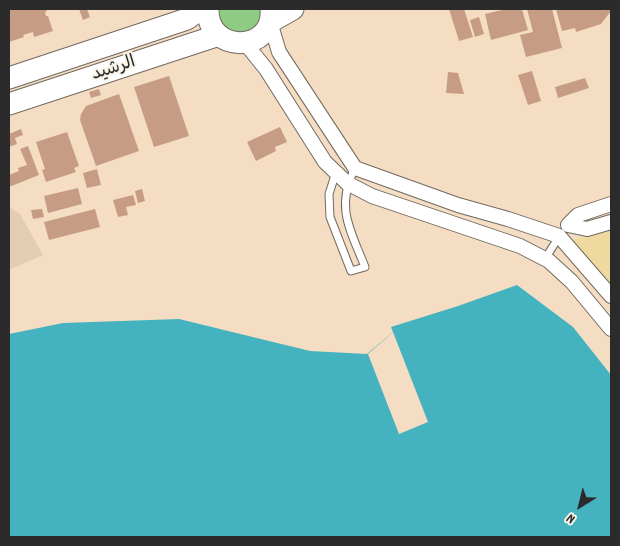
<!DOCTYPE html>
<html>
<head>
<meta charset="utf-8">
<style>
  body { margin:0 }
  #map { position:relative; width:620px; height:546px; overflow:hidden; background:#f4ddc2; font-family:Dekko,sans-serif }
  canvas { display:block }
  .frame { position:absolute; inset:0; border:10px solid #2b2b2b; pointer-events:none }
  .north { position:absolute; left:555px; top:481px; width:50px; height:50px; -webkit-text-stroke:4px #f7f3e8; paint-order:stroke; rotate:216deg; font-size:14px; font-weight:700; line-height:20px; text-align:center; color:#2b2b2b }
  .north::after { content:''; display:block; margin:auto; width:18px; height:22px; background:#2b2b2b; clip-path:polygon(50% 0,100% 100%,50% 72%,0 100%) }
</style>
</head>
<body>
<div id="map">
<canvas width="620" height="546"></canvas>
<div class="frame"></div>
<div class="north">N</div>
</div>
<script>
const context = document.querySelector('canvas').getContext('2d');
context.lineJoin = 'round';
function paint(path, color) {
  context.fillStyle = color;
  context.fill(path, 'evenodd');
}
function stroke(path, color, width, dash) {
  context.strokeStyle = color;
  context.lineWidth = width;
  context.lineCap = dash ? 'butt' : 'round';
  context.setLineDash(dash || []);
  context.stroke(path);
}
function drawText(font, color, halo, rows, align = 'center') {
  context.font = font + ' Dekko,"Playpen Sans Arabic",sans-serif';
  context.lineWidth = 4;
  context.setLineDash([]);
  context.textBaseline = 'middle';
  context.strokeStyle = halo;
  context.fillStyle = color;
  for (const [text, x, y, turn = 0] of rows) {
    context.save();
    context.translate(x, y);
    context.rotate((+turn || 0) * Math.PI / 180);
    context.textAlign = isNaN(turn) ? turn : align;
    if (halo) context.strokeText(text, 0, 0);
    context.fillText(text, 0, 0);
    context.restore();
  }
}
const built = new Path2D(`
  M9 207 20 214 43 255 9 270Z`);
const green = new Path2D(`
  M219 9H262C262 31 232 43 221 20 219 17 219 12 219 9Z`);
const sand = new Path2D(`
  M611 228V287L571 240Z`);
const water = new Path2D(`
  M517 285 573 327 611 375V537H9V334L63 323 179 319 310 351 367 354 393 332 391 327 458 306Z`);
const pier = new Path2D(`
  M393 332 428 422 399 434 368 354Z`);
const building = new Path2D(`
  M9 9H46L47 11 45 12 46 16H48L53 31 34 37 33 32 23 35 24 37 9 42Z
  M79 9H87L90 17 83 20Z
  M449 9H464L473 37 459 41Z
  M506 9H522L528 30 491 40 485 14Z
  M527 9H552L562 48 526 57 520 35 533 32Z
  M556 9H611V11L601 24 576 32 575 28 562 31Z
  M479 17 484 34 475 37 470 20Z
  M532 71 541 101 528 105 518 75Z
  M448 72 458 73 464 94 446 93Z
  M169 76 189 136 154 147 134 87Z
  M585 78 589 88 558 98 555 87Z
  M99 89 101 95 91 98 89 92Z
  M119 94 139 151 96 166 80 120 81 114 86 106Z
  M280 127 287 142 275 147 276 151 256 161 247 142Z
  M21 129 23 135 15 138 17 144 9 147V134Z
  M67 132 79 166 74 168 76 172 46 182 42 170 45 169 36 142Z
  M28 146 39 175 9 187V175L19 171 18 168 27 165 20 149Z
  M97 169 101 185 87 188 83 173Z
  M78 188 82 204 48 213 44 196Z
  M142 189 145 201 138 203 135 191Z
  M133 195 136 205 126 207 128 215 118 217 113 200Z
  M42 209 44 217 33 219 31 210Z
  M95 209 100 227 49 240 44 222Z`);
const lane = new Path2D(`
  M336 172 329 194 330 217 351 271 365 267C350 229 335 207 355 168
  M545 259 560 235`);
const street = new Path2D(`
  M270 22 279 52 355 168 458 205 508 219 559 236 611 296
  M245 43 266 69 325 162 347 183 372 196 520 246 549 261 572 282 611 329
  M568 225 578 215 611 204
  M568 225 587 229 611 222`);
const primary = new Path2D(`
  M208 9C207 55 275 53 271 9
  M270 22 293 9
  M9 78 187 19 201 9
  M9 104 219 35`);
const streetNames = [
  ["الرشيد",114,70,-18]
];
paint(built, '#e3ccb3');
paint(green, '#8dcc82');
paint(sand, '#eeda9e');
paint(water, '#44b3bf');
paint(pier, '#f4ddc2');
paint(building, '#c69c85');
stroke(lane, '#716960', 9);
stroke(street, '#716960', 16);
stroke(primary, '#716960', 23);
stroke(lane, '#fff', 7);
stroke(street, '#fff', 14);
stroke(primary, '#fff', 21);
drawText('18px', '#2b2b2b', '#f7f3e8', streetNames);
</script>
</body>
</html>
